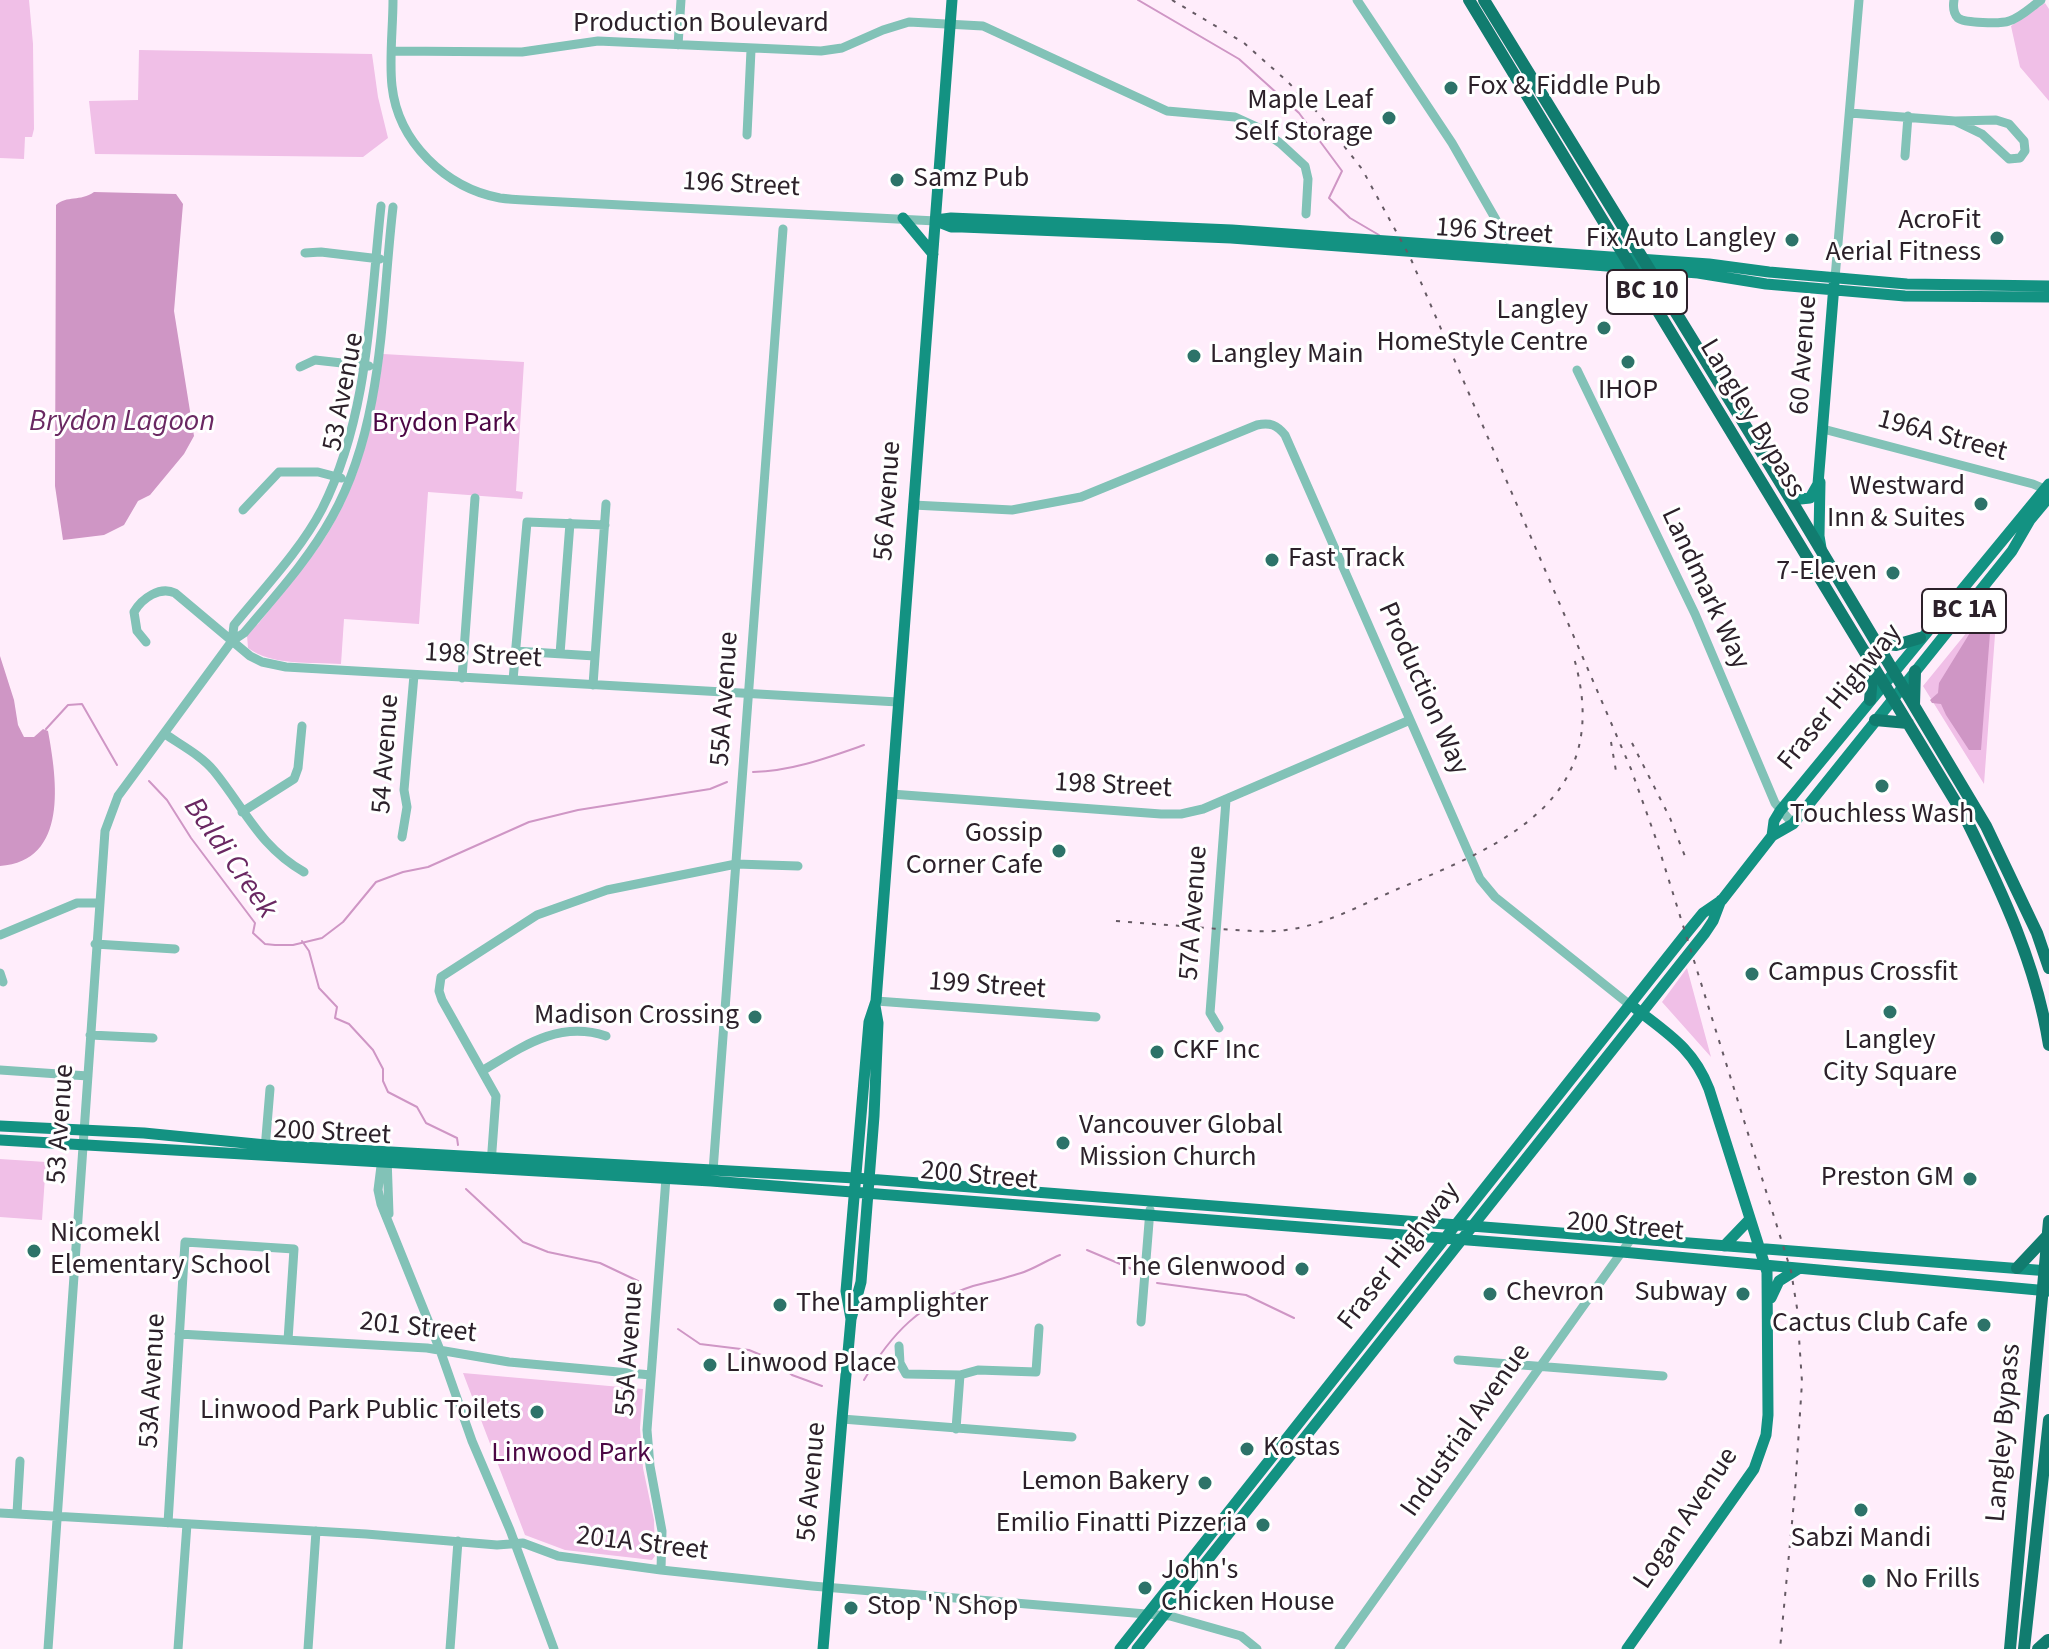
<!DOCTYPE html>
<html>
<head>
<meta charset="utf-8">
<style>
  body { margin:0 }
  canvas { display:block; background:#ffedfb }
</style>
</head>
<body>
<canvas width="2049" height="1649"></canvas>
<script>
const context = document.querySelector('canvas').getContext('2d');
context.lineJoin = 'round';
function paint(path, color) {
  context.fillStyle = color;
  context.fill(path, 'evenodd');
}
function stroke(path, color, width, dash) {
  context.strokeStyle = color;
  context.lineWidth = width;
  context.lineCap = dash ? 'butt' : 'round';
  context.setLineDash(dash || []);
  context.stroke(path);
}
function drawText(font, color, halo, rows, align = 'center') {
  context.font = font + ' "Source Sans 3",sans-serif';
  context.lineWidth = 6;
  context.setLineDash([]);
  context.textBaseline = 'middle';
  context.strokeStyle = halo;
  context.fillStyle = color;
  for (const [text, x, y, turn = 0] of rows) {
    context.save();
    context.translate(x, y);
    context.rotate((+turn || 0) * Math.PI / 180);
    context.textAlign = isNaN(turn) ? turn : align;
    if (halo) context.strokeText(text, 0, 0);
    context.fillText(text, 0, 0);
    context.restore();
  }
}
const green = new Path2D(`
  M0 0H29L33 44 34 129 32 137H25L24 159 0 158Z
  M2045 3 2049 9V101L2020 67 2011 26Z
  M139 50 372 54 378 97 388 138 363 157 95 154 89 101 138 100Z
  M383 354 524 362 516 491 523 492 522 499 428 492 419 624 344 619 341 664C311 662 272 666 248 648L247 635 253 627 258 624C281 595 306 567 326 536 361 480 375 419 383 354Z
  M1998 594 1984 784 1923 686Z
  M1687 968 1711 1057 1662 1002Z
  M0 1159 46 1162 42 1220 0 1217Z
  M463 1373 643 1389 640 1428 643 1468 654 1520 655 1556 652 1560 565 1550 525 1535Z`);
const water = new Path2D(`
  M94 192 176 194 183 204 174 311 194 436 184 454 150 495 138 501 124 525 104 535 63 540 55 486 56 205C67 195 80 202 94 192Z
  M1976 623 1990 633 1981 750H1969L1946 715 1941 704 1932 703 1930 700 1938 693 1939 683Z
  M0 656 14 700 18 725 24 737H34L43 729 48 731C57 780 69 861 0 866Z`);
const stream = new Path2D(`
  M1138 0 1239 59 1299 113 1342 171 1329 198 1350 218 1379 235
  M46 729 68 705 82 704 117 765
  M753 772C792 771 827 758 864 745
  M149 781 167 800 191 838 255 923 253 933 265 944 275 945H293L322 938 343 922 376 882 403 872 428 867 529 822 578 810 710 789 727 782
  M302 941 309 951 319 988 337 1007 335 1018 349 1024 373 1050 383 1069V1081L388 1092 417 1107 426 1123 457 1138 458 1145
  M466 1189 523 1242 548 1252 600 1263 638 1281
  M1087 1250 1132 1269
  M1157 1283 1246 1295 1294 1318
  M678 1329 700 1344 749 1350 773 1360 792 1375 822 1386
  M864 1380C891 1334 920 1303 973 1286 989 1282 1006 1278 1021 1273 1034 1269 1047 1260 1060 1255`);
const minor = new Path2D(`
  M393 0C393 28 389 58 392 86 398 142 446 188 500 198 514 200 529 200 543 201L936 221
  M1357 0 1452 143 1507 239
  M1954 0C1953 6 1953 13 1958 18 1964 23 2001 24 2009 21 2020 18 2031 7 2041 0
  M678 45 681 0
  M392 51 522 52 598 41 821 51 842 48 883 30 909 22 983 26 1167 111 1235 117 1257 127 1280 143 1305 166 1308 179 1306 214
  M1850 113 1955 121 1996 120 2009 124 2024 141 2025 151 2020 158 2009 159 1982 134 1955 121
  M747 135 751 50
  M1905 156 1908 116
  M305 253 321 252 380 259
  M1835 278 1859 0
  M300 367 315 360 369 366
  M1577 370 1695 614 1775 803 1793 824
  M1823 429 2033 484 2049 491
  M913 505 1012 510 1081 497 1257 425C1270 422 1277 425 1285 435L1480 879 1495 897 1630 1005
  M243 510 279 472H318L341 478
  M232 641 234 625C264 588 300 551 322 509 369 416 370 307 381 206
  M146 642 137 631 134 612C142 598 160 586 175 593L250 656 262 662 286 667 898 702
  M515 651 595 656
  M560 654 570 523
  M462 678 475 498
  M513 680 527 522 605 525
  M593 685 606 504
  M165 734C181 745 202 756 214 771 245 809 259 846 304 872
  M891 794 1161 814H1181L1203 809 1410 720
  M242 812 294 779 298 768 302 726
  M402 837 407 807 404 790 414 675
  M0 935 77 903H98
  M95 944 175 949
  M0 973 3 982
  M876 1001 1096 1017
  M1219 1028 1210 1013 1226 800
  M90 1035 153 1038
  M0 1070 88 1076
  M482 1071C522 1047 558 1020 606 1036
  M265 1149 270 1089
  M387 1157 389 1214
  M382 1158 378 1190 381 1204 440 1350 472 1441 510 1530 554 1649
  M491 1164 496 1096 442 1000 439 991 441 977 537 915 607 890 736 864 798 866
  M713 1171 783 229
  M1141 1322 1150 1210
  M179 1334 427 1348 509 1362 651 1375
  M899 1346 900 1363 906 1374 960 1375 978 1370 1036 1372 1039 1328
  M1458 1360 1663 1376
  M842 1419 1072 1437
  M956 1429 960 1375
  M0 1513 366 1534 497 1545 523 1543 558 1556 661 1570 812 1586 1170 1616 1241 1636 1257 1649
  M17 1513 20 1461
  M168 1523 185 1242 294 1249 288 1340
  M661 1570 662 1531 650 1466 647 1430 666 1178
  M48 1649 105 831 118 796 232 641 244 633C275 596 309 559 332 517 384 424 381 310 393 207
  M178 1649 187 1524
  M308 1649 316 1531
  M450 1649 458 1541
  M1339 1649 1631 1239`);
const major = new Path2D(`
  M903 218 933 254
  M936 220 951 218 1232 230 1709 264 1769 272 1907 284 2049 286
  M936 221 951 227H962L1231 238 1634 268 1698 273 1766 284 1905 296 2049 297
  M1820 482 1819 536 1821 548
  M1791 500 1810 498 1818 484 1834 285
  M1772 836 1774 821 1780 811 2049 484
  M0 1126 144 1133 266 1145 855 1178 2049 1271
  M0 1140 711 1181 1622 1252 2049 1291
  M1724 1246 1749 1220
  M1771 1298 1779 1281 1798 1269
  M851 1319 846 1291 869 1022 876 1001 952 0
  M823 1649 842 1419 851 1319 861 1282 874 1116 878 1023 875 1006
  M1120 1649 1685 935 1703 913 1722 900 1772 836 1793 824 2012 551 2030 520 2049 497
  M1137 1649 1705 933 1713 921 1721 900
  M1627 1649 1754 1469 1766 1435 1768 1415 1767 1272 1709 1089C1693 1048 1668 1034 1635 1008`);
const highway = new Path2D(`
  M1469 0 1966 819C2002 892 2036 964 2049 1045
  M1484 0 1791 500 1986 826 2037 933 2049 968
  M1877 643 1896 645 1920 638
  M1870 700 1873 665
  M1914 705 1915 671
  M1875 720 1908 723
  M2017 1268 2048 1235
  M2010 1649 2049 1221
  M2024 1649 2049 1420
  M2038 1649 2048 1640`);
const rail = new Path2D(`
  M1172 0 1244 43 1287 81 1319 114 1362 169 1410 257 1631 769 1656 839 1791 1271 1797 1308 1802 1382 1795 1491 1780 1649
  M1611 742 1617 777
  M1632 743 1670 818 1686 859
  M1116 921C1151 924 1185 926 1219 929 1241 930 1264 933 1286 930 1326 925 1363 904 1400 888 1508 843 1614 798 1574 658`);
const markers = [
  [1451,88,8,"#2d7369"],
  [1389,118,8,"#2d7369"],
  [897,180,8,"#2d7369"],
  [1997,238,8,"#2d7369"],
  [1792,240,8,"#2d7369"],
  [1604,328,8,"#2d7369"],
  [1194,356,8,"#2d7369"],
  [1628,362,8,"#2d7369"],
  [1981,504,8,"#2d7369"],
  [1272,560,8,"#2d7369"],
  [1893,573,8,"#2d7369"],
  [1882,786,8,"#2d7369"],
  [1059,851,8,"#2d7369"],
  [1752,974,8,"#2d7369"],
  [1890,1012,8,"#2d7369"],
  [755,1017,8,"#2d7369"],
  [1157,1052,8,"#2d7369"],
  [1063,1143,8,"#2d7369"],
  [1970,1179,8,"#2d7369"],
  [34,1251,8,"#2d7369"],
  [1302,1269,8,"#2d7369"],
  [1490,1294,8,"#2d7369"],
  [1743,1294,8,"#2d7369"],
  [780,1305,8,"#2d7369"],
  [1984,1325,8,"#2d7369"],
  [710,1365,8,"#2d7369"],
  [537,1412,8,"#2d7369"],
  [1247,1449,8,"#2d7369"],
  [1205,1483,8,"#2d7369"],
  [1861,1510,8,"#2d7369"],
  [1263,1525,8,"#2d7369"],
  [1869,1581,8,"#2d7369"],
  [1145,1588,8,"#2d7369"],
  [851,1608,8,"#2d7369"]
];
const shields = [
  [1647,292,80],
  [1964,611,84]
];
const shieldNames = [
  ["BC 10",1647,292],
  ["BC 1A",1964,611]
];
const streetNames = [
  ["Production Boulevard",701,25],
  ["196 Street",741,186,3],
  ["196 Street",1494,233,4],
  ["60 Avenue",1805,355,-86],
  ["53 Avenue",345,392,-79],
  ["Langley Bypass",1751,419,59],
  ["196A Street",1942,437,15],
  ["56 Avenue",889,501,-86],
  ["Landmark Way",1704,589,65],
  ["198 Street",483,657,3],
  ["Production Way",1422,689,66],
  ["Fraser Highway",1841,698,-51],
  ["55A Avenue",726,699,-86],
  ["54 Avenue",387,754,-86],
  ["198 Street",1113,787,3],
  ["57A Avenue",1195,913,-86],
  ["199 Street",987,987,4],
  ["53 Avenue",62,1124,-86],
  ["200 Street",332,1134,3],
  ["200 Street",979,1177,5],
  ["200 Street",1625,1228,5],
  ["Fraser Highway",1400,1257,-52],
  ["201 Street",418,1329,6],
  ["55A Avenue",631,1349,-86],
  ["53A Avenue",154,1381,-87],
  ["Industrial Avenue",1467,1431,-55],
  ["Langley Bypass",2005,1433,-85],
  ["56 Avenue",813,1482,-85],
  ["Logan Avenue",1687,1519,-56],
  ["201A Street",642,1545,7]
];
const poiNames = [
  ["Fox & Fiddle Pub",1467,88],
  ["Maple Leaf",1373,102,"right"],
  ["Self Storage",1373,134,"right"],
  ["Samz Pub",913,180],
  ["AcroFit",1981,222,"right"],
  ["Aerial Fitness",1981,254,"right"],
  ["Fix Auto Langley",1776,240,"right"],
  ["Langley",1588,312,"right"],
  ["HomeStyle Centre",1588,344,"right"],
  ["Langley Main",1210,356],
  ["IHOP",1628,392,"center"],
  ["Westward",1965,488,"right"],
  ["Inn & Suites",1965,520,"right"],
  ["Fast Track",1288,560],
  ["7-Eleven",1877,573,"right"],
  ["Touchless Wash",1882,816,"center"],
  ["Gossip",1043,835,"right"],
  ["Corner Cafe",1043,867,"right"],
  ["Campus Crossfit",1768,974],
  ["Madison Crossing",739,1017,"right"],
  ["Langley",1890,1042,"center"],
  ["City Square",1890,1074,"center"],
  ["CKF Inc",1173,1052],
  ["Vancouver Global",1079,1127],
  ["Mission Church",1079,1159],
  ["Preston GM",1954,1179,"right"],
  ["Nicomekl",50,1235],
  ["Elementary School",50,1267],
  ["The Glenwood",1286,1269,"right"],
  ["Chevron",1506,1294],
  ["Subway",1727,1294,"right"],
  ["The Lamplighter",796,1305],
  ["Cactus Club Cafe",1968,1325,"right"],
  ["Linwood Place",726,1365],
  ["Linwood Park Public Toilets",521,1412,"right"],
  ["Kostas",1263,1449],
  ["Lemon Bakery",1189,1483,"right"],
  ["Emilio Finatti Pizzeria",1247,1525,"right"],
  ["Sabzi Mandi",1861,1540,"center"],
  ["John's",1161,1572],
  ["Chicken House",1161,1604],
  ["No Frills",1885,1581],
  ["Stop 'N Shop",867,1608]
];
const parkNames = [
  ["Brydon Park",444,425],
  ["Linwood Park",571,1455]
];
const waterNames = [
  ["Brydon Lagoon",122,423],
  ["Baldi Creek",229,859,55]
];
paint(green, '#f0bfe7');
paint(water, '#cf96c5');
stroke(stream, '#cf96c5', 2);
stroke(minor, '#82c2b7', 9);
stroke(major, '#139282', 11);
stroke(highway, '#117c6f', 12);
stroke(rail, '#665a64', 2, [4, 8]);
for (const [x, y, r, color] of markers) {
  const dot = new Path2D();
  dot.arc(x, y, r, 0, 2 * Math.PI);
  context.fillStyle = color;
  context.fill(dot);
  stroke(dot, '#fff', 3);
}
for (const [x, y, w] of shields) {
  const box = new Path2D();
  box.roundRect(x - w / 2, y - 22, w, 44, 6);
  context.fillStyle = '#fff';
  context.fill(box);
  stroke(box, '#2c212a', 2);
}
drawText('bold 26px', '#2c212a', null, shieldNames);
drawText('28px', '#2c212a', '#fff', streetNames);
drawText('28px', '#2c212a', '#fff', poiNames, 'left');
drawText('28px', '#4c0745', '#fff', parkNames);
drawText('italic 30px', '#6a2862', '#fff', waterNames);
</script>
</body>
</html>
